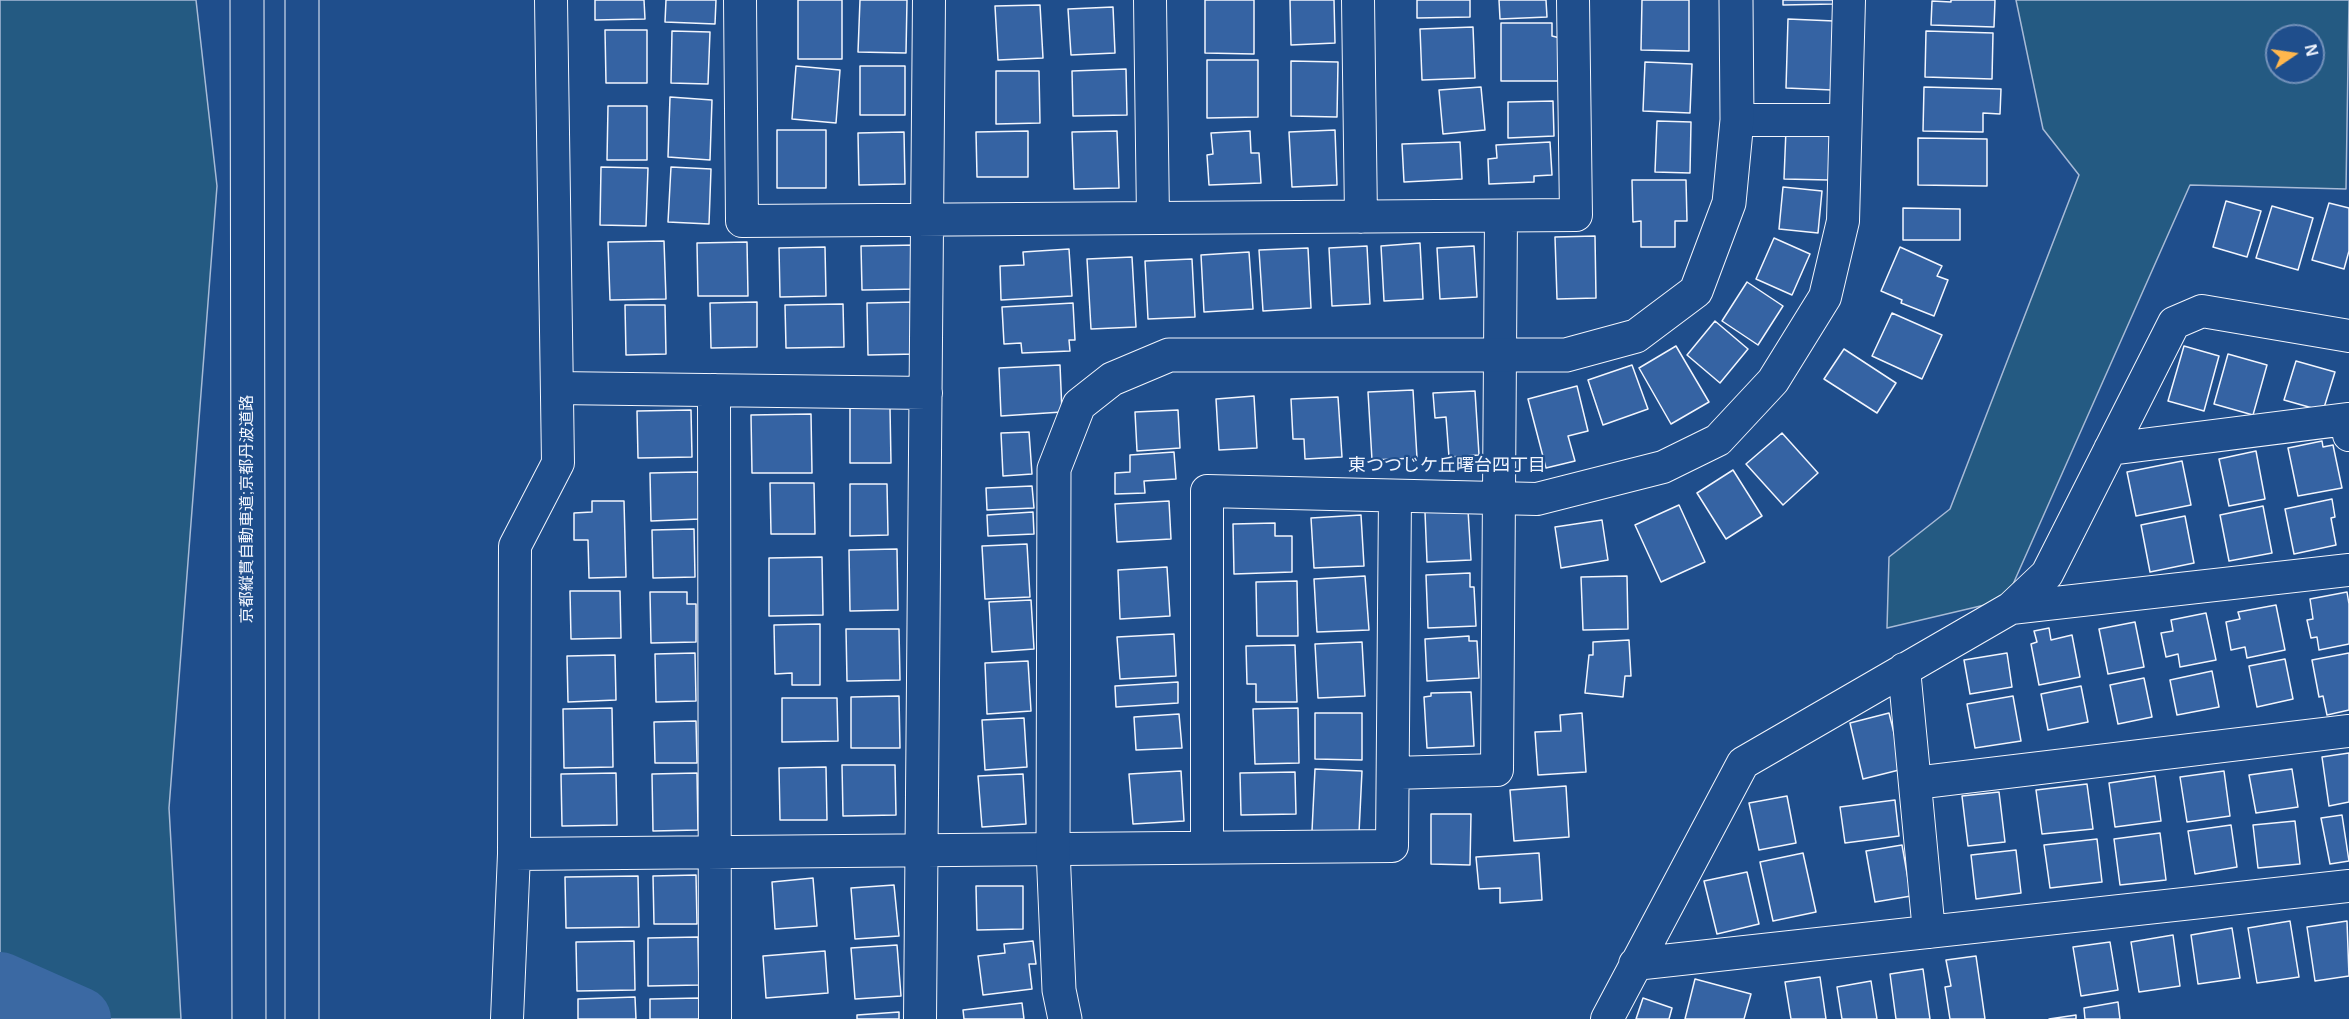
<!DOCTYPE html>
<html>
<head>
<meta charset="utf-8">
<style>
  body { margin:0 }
  #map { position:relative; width:2349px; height:1019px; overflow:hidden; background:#1f4e8c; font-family:Arial,sans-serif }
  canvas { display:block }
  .north { position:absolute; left:2265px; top:24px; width:60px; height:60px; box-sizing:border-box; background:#1f4e8c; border:2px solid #7391ba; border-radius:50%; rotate:77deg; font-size:16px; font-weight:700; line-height:24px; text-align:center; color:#f2f6ff }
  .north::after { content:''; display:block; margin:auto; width:21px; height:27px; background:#ffb74d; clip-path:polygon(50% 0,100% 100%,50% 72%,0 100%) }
</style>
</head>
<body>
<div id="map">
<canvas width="2349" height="1019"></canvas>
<div class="north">N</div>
</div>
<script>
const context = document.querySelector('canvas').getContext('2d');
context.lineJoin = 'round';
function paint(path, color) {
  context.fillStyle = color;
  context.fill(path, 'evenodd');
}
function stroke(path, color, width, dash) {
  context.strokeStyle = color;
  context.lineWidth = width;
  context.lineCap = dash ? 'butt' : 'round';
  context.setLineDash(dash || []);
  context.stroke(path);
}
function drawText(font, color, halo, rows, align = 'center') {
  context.font = font + ' Arial,"Noto Sans JP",sans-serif';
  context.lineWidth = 4.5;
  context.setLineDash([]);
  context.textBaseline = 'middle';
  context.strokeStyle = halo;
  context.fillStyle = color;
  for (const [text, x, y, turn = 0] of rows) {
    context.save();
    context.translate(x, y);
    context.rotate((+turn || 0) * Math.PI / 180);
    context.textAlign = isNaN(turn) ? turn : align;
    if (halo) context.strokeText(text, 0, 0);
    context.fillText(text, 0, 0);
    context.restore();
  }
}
const green = new Path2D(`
  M0 0H196L217 186 169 808 181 1019H0Z
  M2016 0H2349L2346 189 2190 185 2006 600 1887 628 1889 557 1950 509 2079 175 2043 129ZM2277 36H2313V72H2277Z`);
const river = new Path2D(`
  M0 984 79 1019`);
const building = new Path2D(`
  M595 0H644L645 19 595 20Z
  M666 0H716L715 24 665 22Z
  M798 0H842V59H798Z
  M860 0H907L906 53 858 52Z
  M1205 0H1254V54L1205 53Z
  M1290 0H1334L1335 43 1291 45Z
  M1417 0H1470V17L1417 18Z
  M1499 0H1546L1547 17 1500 19Z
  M1642 0H1689V51L1641 50Z
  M1783 0H1833V4L1783 5Z
  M1951 0H1995L1994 27 1931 25 1932 1 1951 2Z
  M1040 5 1043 58 998 60 995 6Z
  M1113 7 1115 53 1071 55 1068 9Z
  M1788 19 1834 21 1832 90 1786 88Z
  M1501 23H1552V36L1560 38V81H1501Z
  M1473 27 1475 78 1422 80 1420 29Z
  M605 30H647V83H606Z
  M672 31 710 32 708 84 671 83Z
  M1926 31 1993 33 1992 79 1925 77Z
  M1207 60H1258V117L1207 118Z
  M1291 61 1338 62 1337 117 1291 116Z
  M1645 62 1692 64 1690 113 1643 111Z
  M796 66 840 70 836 123 792 119Z
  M860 66H905V115H860Z
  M1126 69 1127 115 1073 116 1072 71Z
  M996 71H1039L1040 123 996 124Z
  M1481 87 1485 130 1443 134 1439 90Z
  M1924 87 2001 89 2000 114 1983 113V132L1923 131Z
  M670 97 712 100 710 160 668 157Z
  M1553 101 1554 136 1508 138V102Z
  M608 106H647V160H607Z
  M1657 121 1691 122 1690 173 1655 172Z
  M1786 129 1831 131 1829 180 1784 179Z
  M777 130H826V188H777Z
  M1335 130 1337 185 1292 187 1289 132Z
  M1028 131V177H977L976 132Z
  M1117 131 1119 188 1074 189 1072 132Z
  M1250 131 1251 153H1259L1261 183 1209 185 1207 155 1213 154 1211 133Z
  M904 132 905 184 859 185 858 133Z
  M1918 138 1987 139V186L1918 185Z
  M1460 142 1462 179 1404 182 1402 144Z
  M1550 142 1552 175 1534 176V182L1489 184 1488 159 1497 158 1496 145Z
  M601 167 648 168 646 226 600 225Z
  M671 167 711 169 709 224 668 222Z
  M1632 180H1686L1687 221H1675V247H1641V221L1633 222Z
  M1783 187 1822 191 1818 233 1779 229Z
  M2226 201 2261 211 2247 257 2213 247Z
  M2329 203 2349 208V251L2344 269 2312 260Z
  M2272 206 2313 218 2298 270 2256 258Z
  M1903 208 1960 209V240H1903Z
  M1595 236 1596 298 1557 299 1555 237Z
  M1774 238 1810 254 1792 295 1756 279Z
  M664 241 666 299 610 300 608 242Z
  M747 242 748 296H698L697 243Z
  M1420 243 1423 299 1384 301 1381 246Z
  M918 245 919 289 862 290 861 246Z
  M1367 246 1370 304 1332 306 1329 248Z
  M1474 246 1477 297 1440 299 1437 248Z
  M825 247 826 296 780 297 779 248Z
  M1900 247 1942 266 1937 276 1948 280 1934 316 1901 303 1902 300 1881 291Z
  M1308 248 1311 308 1263 311 1259 250Z
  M1069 249 1072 296 1001 300 1000 266 1024 265 1023 252Z
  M1249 252 1253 309 1204 312 1201 255Z
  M1132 257 1136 327 1091 329 1087 259Z
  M1192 259 1195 317 1148 319 1145 261Z
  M1747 282 1783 306 1758 345 1722 321Z
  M757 302V347L711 348 710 303Z
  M915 302 916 354 868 355 867 303Z
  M1073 303 1075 340H1069L1070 351 1022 353 1021 343 1004 344 1002 307Z
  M843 304 844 347 786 348 785 305Z
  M625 305H665L666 354 626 355Z
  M1892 313 1942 335 1922 379 1872 356Z
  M1715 321 1748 349 1720 383 1687 355Z
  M1676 346 1709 402 1671 424 1639 368Z
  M2184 346 2219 356 2204 411 2168 401Z
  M1844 349 1896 383 1877 413 1824 379Z
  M2228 354 2267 365 2253 415 2214 404Z
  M2296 361 2335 372 2323 411 2284 400Z
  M1060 365 1062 412 1001 416 999 368Z
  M1632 365 1648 409 1603 425 1588 380Z
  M1577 386 1588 431 1568 436 1575 461 1546 468 1528 399Z
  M1413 390 1417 458 1372 460 1368 392Z
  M1475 391 1479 455 1449 457 1446 417 1435 418 1433 393Z
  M1254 396 1257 448 1219 450 1216 399Z
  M1338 397 1342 457 1305 459 1304 439H1293L1291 399Z
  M850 408H890L891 463H850Z
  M691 410 692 457 638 458 637 411Z
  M1178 410 1180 448 1137 451 1135 412Z
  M811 414 812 473H752L751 415Z
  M1029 432 1032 474 1003 476 1001 433Z
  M1782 433 1818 473 1783 505 1746 464Z
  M2322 441 2323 447 2333 445 2342 488 2298 496 2288 448Z
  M2256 451 2265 499 2229 506 2219 459Z
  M1174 452 1176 479 1144 481 1145 493 1115 494V473L1130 472V455Z
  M2182 461 2191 505 2136 516 2127 472Z
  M1733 470 1762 516 1726 539 1697 493Z
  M698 472 700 519 651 521 650 473Z
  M770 483H814L815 534H771Z
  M850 484H887L888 535 850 536Z
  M1032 486 1034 508 987 510 986 488Z
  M2332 499 2335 517 2331 518 2336 545 2294 554 2285 509Z
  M592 501H624L626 577 589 578 588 540H574V513L592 512Z
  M1169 501 1171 539 1117 542 1115 504Z
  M1679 505 1705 562 1661 582 1635 525Z
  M2263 506 2272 553 2229 561 2220 515Z
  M1468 510 1471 560 1427 562 1425 512Z
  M1033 512 1034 534 988 536 987 515Z
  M1361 515 1364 566 1314 568 1311 518Z
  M2185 516 2194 563 2150 572 2141 525Z
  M1602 520 1608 560 1561 568 1555 527Z
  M1275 523V536H1292V572L1234 574 1233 524Z
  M694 529 695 577 653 578 652 530Z
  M1027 544 1030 597 985 599 982 546Z
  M897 549 898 610 850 611 849 550Z
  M822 557 823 615 769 616V558Z
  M1167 567 1170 616 1120 619 1118 570Z
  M1470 573V587H1474L1476 626 1428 628 1426 575Z
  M1365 576 1369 630 1317 632 1314 579Z
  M1627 576 1628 629 1583 630 1581 577Z
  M1297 581 1298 636H1257L1256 582Z
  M570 591H620L621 638 571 639Z
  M650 592H687V604H696V642L651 643Z
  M2347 592 2349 604V644L2319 650 2317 637 2311 638 2307 620 2313 619 2310 599Z
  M1031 600 1034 649 992 652 989 602Z
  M2276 605 2285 650 2247 658 2245 647 2231 650 2226 622 2240 619 2238 612Z
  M2206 613 2216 660 2180 667 2178 654 2166 657 2161 633 2173 631 2171 620Z
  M2135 622 2144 667 2108 674 2099 629Z
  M820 624V685H792V673L775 674 774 625Z
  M2049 628 2051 640 2072 635 2080 677 2039 685 2031 644 2037 642 2034 631Z
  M846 629H899L900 680 847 681Z
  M1174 634 1176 676 1120 679 1117 637Z
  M1469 636V641H1477L1479 678 1427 681 1425 639Z
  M1629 640 1631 676H1625L1623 697 1585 693 1589 655H1593V642Z
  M1362 642 1365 696 1318 698 1315 644Z
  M1295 645 1297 702H1256V684H1247L1246 646Z
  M695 653 696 701 656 702 655 654Z
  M2007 653 2012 687 1970 694 1964 660Z
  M2349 653V710L2327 715 2323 696 2319 697 2312 660Z
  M615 655 616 700 568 702 567 656Z
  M2285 659 2293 699 2257 707 2249 666Z
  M1028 661 1031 711 987 714 985 663Z
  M2212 671 2219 707 2177 715 2170 680Z
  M2144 678 2152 717 2118 724 2110 685Z
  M1178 682V703L1116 707 1115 686Z
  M2081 686 2088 722 2048 730 2041 694Z
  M1471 692 1474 746 1427 748 1424 697 1431 696V693Z
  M899 696 900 748H851V697Z
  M2013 696 2021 741 1975 748 1967 704Z
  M782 698H837L838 741 782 742Z
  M612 708 613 767 564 768 563 709Z
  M1298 708 1299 763 1255 764 1253 709Z
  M1315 713H1362V760L1315 759Z
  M1582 713 1586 772 1538 775 1535 732 1561 731 1560 715Z
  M1889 713 1903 769 1863 779 1850 723Z
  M1179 714 1182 748 1136 750 1134 717Z
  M1024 718 1027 767 985 770 982 720Z
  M696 721 697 763H655L654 722Z
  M2349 753V802L2329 806 2322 757Z
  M842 765H895L896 815 843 816Z
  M826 767 827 820H780L779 768Z
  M1315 769 1362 771 1359 833 1312 831Z
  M2292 769 2298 807 2256 813 2249 775Z
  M1181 771 1184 821 1133 824 1129 774Z
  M2224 771 2230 816 2187 822 2180 777Z
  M1295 772 1296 814 1241 815 1240 773Z
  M616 773 617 825 562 826 561 774Z
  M697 773 698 830 653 831 652 774Z
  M1023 774 1026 824 982 827 978 776Z
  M2155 776 2161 821 2115 827 2109 783Z
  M2087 784 2093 829 2042 834 2036 790Z
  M1566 786 1569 837 1514 841 1510 790Z
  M1999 792 2005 842 1968 846 1962 796Z
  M1787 796 1796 843 1759 850 1749 803Z
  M1895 800 1899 836 1845 843 1840 807Z
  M1431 814H1471L1470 865 1431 864Z
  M2342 815 2349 861 2330 864 2321 818Z
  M2295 821 2300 864 2258 868 2253 825Z
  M2231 825 2237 867 2195 874 2188 831Z
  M2160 833 2166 880 2120 885 2114 839Z
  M2097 839 2102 882 2050 888 2044 845Z
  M1902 845 1911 896 1875 902 1866 851Z
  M2016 850 2021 893 1976 899 1971 855Z
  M1539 853 1542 900 1500 903V888L1479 889 1476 857Z
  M1803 853 1816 912 1773 921 1760 862Z
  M1747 872 1759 924 1717 934 1704 881Z
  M696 875 697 924H654L653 876Z
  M638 876 639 927 566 928 565 877Z
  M813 878 817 926 775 929 772 882Z
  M894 885 899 936 855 939 851 888Z
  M976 886H1023V929L977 930Z
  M2290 921 2299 977 2257 983 2248 928Z
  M2347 921 2349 976 2315 981 2307 927Z
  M2232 928 2240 978 2198 984 2191 935Z
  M2173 935 2180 986 2139 992 2131 942Z
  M698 937 699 985 648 986V938Z
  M634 941 635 990 577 991 576 942Z
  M1033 941 1036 964H1029L1032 989 983 995 978 956 1005 953 1004 944Z
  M2110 942 2118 990 2081 996 2073 947Z
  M897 945 901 996 855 999 851 948Z
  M825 951 828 993 766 998 763 956Z
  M1976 956 1985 1019H1950L1945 987 1951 986 1946 960Z
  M1923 969 1930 1019H1896L1890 974Z
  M1820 977 1826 1019H1791L1785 982Z
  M1695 979 1751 994 1744 1019H1685Z
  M1871 981 1877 1019H1842L1837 987Z
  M635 997 636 1019H578V999Z
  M699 998V1019H650V999Z
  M1643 998 1672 1008 1669 1019H1636Z
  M2118 1002 2120 1019H2085L2084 1008Z
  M1022 1003 1024 1019H964L963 1010Z
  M899 1012V1019H857V1015Z
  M2076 1015V1019H2049Z`);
const street = new Path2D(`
  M740 0 742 221 1576 215 1573 0
  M1150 0 1153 218
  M1358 0 1361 217
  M1737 120H1845
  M557 388 926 393
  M714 390 715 1019
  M2110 449 2347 419 2349 435
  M2011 608 2349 570
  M1904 669 1929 932
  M1393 773 1497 770 1501 216
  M1915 783 2349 731
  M1207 847V491L1537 499 1663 467 1718 440 1773 381 1825 297 1843 221 1849 0
  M514 854 1392 846 1395 496
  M1635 964 2349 886
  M507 1019 514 854 515 546 558 463 551 0
  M920 1019 929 0
  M1607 1019 1743 763 2011 608 2047 574 2174 323 2202 311 2349 336`);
const secondary = new Path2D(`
  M1065 1019 1059 990 1053 849 1054 469 1079 405 1112 379 1169 355H1566L1636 336 1696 291 1729 203 1737 120 1736 0`);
const highway = new Path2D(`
  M247 0 249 1019
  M302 0V1019`);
const streetNames = [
  ["京都縦貫自動車道;京都丹波道路",248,509,-90]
];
const neighbourhoodNames = [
  ["東つつじケ丘曙台四丁目",1447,466]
];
paint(green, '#245a82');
stroke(green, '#a8bbd7', 1.5);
stroke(river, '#3b69a3', 64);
paint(building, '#3563a3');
stroke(building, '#f2f6ff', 1.5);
stroke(street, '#f2f6ff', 34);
stroke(secondary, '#f2f6ff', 35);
stroke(highway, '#f2f6ff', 35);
stroke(street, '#1f4e8c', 32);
stroke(secondary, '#1f4e8c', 33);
stroke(highway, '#1f4e8c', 33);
drawText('16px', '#f2f6ff', '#1f4e8c', streetNames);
drawText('18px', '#f2f6ff', '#1f4e8c', neighbourhoodNames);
</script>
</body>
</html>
